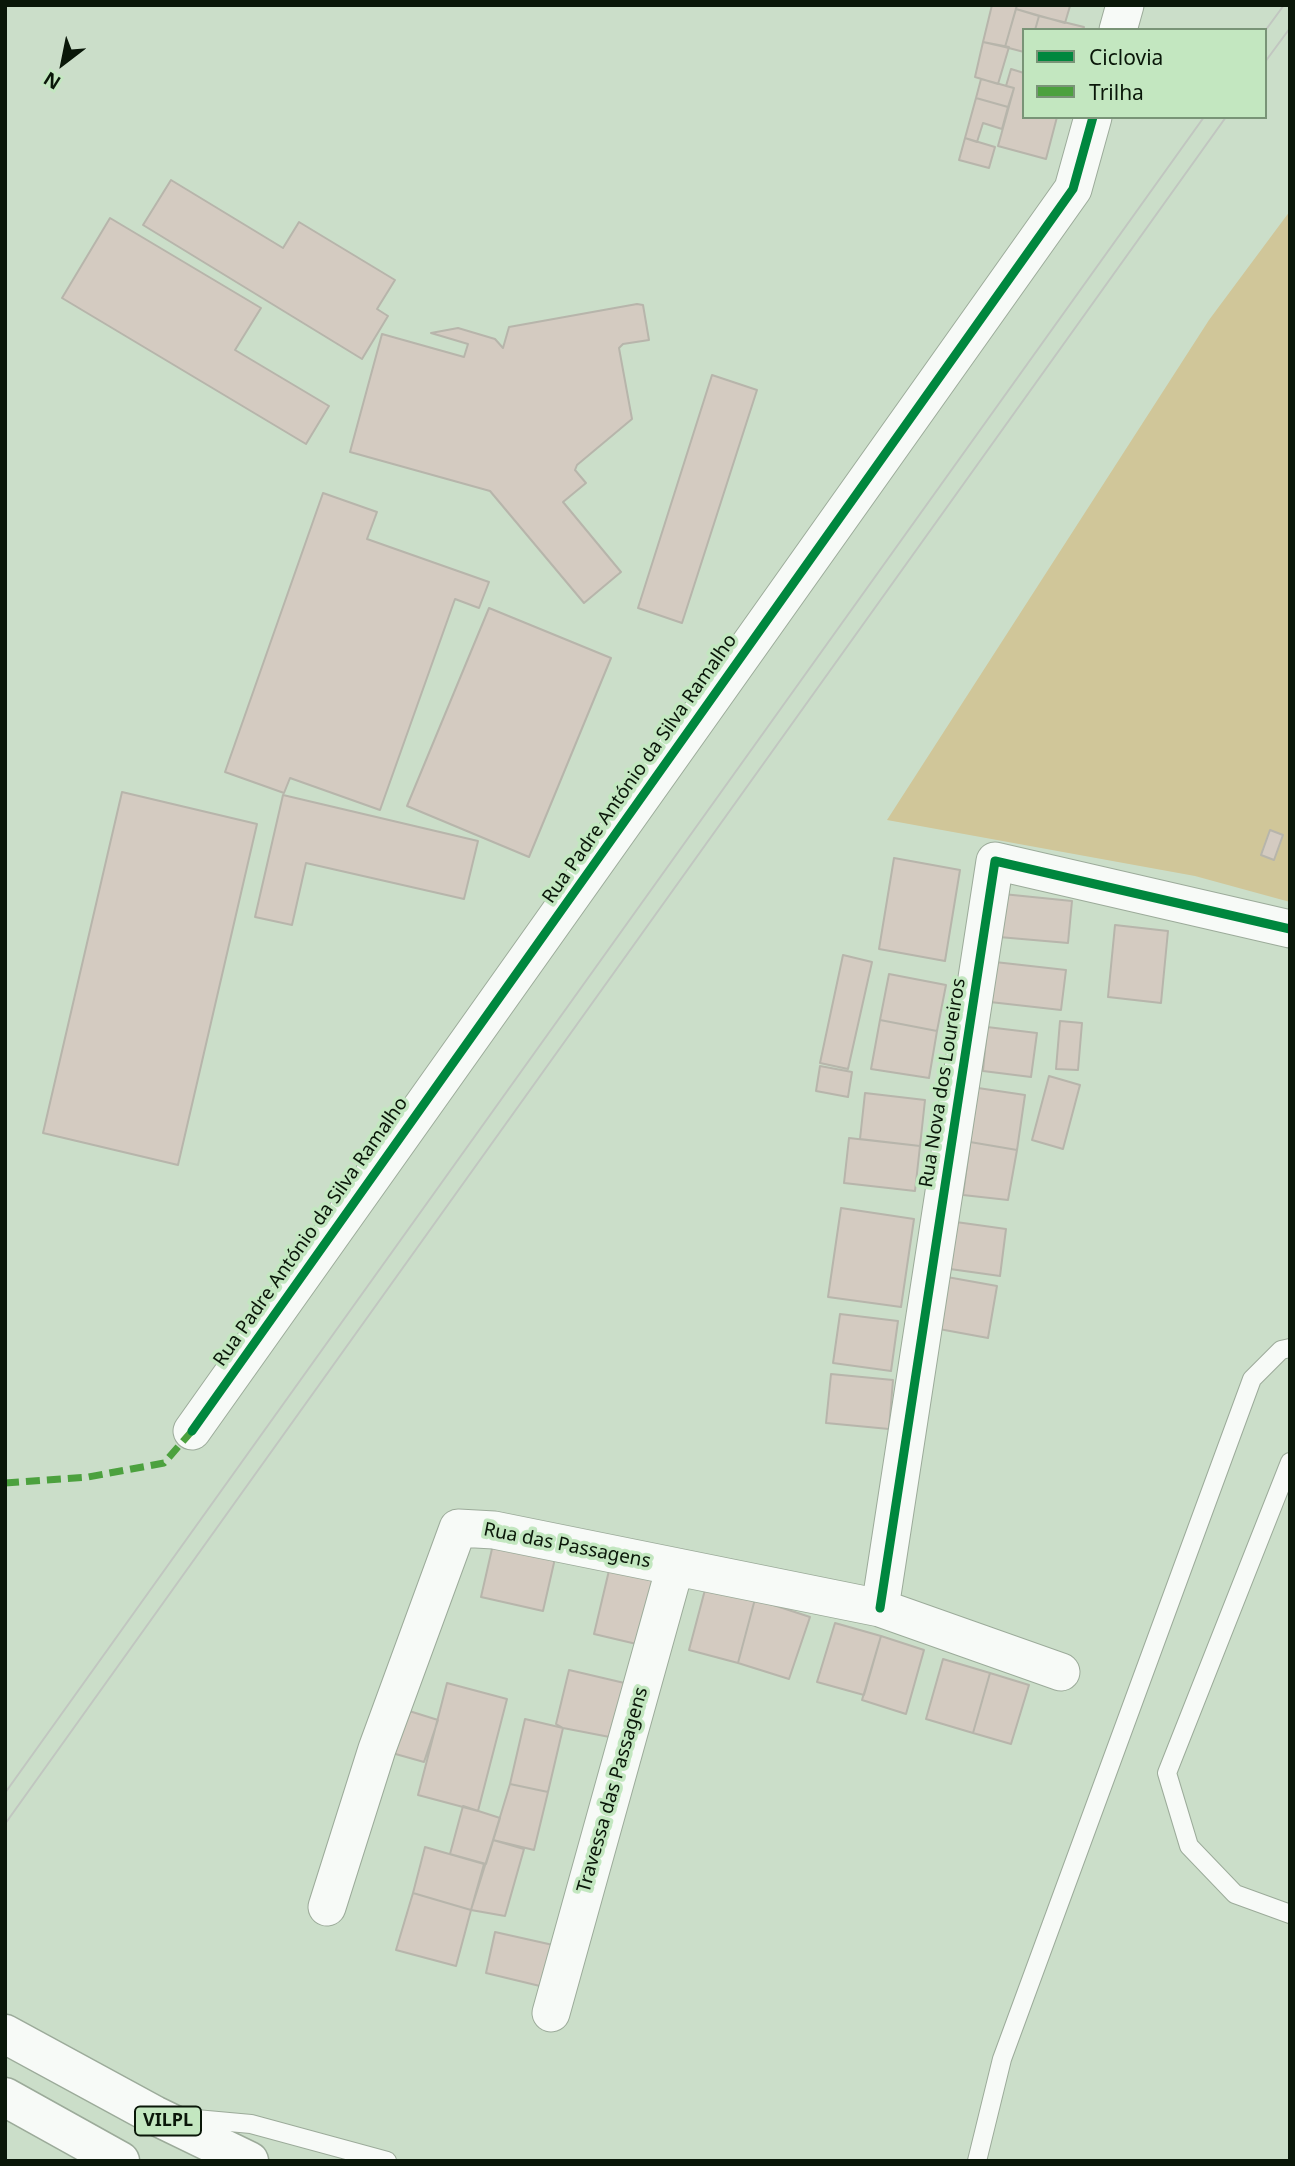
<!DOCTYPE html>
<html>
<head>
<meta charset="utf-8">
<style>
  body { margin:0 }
  #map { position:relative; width:1295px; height:2166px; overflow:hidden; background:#cbdec9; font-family:"Noto Sans",sans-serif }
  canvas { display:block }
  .frame { position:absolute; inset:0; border:7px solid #0a1709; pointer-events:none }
  .legend { position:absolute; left:1022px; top:28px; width:245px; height:91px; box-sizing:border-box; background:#c3e7c0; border:2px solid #799477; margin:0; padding:9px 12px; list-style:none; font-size:21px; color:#0a1709 }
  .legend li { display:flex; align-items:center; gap:14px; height:35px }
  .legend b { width:35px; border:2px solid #799477 }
  .north { position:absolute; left:28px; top:28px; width:70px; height:70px; -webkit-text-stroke:5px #c3e7c0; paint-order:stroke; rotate:212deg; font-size:19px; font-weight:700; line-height:28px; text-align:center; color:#0a1709 }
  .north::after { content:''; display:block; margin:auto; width:24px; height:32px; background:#0a1709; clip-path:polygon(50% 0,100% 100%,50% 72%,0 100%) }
</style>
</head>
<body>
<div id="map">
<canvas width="1295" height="2166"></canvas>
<div class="frame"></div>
<ul class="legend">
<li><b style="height:9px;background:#00873e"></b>Ciclovia</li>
<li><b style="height:9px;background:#4ca13e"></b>Trilha</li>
</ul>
<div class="north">N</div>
</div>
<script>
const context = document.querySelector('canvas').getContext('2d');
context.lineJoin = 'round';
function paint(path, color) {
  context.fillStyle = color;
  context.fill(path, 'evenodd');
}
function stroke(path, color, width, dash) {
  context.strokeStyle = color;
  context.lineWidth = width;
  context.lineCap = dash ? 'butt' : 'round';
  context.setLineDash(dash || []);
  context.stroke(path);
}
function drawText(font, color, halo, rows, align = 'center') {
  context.font = font + ' "Noto Sans",sans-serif';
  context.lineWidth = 7;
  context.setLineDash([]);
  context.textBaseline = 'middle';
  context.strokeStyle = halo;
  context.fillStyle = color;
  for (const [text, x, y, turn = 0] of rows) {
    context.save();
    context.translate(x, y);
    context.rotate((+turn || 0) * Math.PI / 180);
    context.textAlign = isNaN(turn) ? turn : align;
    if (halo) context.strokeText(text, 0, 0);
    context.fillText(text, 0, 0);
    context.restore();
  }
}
const green = new Path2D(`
  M1290 211V902L1195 876 887 820 1209 320Z`);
const building = new Path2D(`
  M992 5H1017L1005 47 983 42Z
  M1017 5H1069L1070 6 1065 23 1016 9Z
  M1016 9 1039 16 1035 30H1024V52L1005 47Z
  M1039 16 1084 27 1083 30H1035Z
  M983 42 1009 47 998 84 975 77Z
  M1011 69 1024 73V117H1057L1046 159 998 146 1014 88 1006 86Z
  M981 79 1014 88 1008 107 976 98Z
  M976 98 1008 107 1002 129 983 123 977 142 965 138Z
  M965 138 995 147 989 168 959 160Z
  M171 180 283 248 299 222 395 280 377 309 388 316 362 359 143 225Z
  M110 218 261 308 235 350 329 406 306 444 62 298Z
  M637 304 643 305 649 340 623 344 619 348 632 419 577 465 575 470 586 483 563 502 621 572 584 603 490 491 350 452 382 334 464 357 468 344 431 333 458 328 495 339 503 348 509 327Z
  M712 375 757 390 682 623 638 608Z
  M323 493 377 512 367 539 489 582 479 608 455 599 380 810 290 778 284 793 225 772Z
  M489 608 611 658 529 857 407 806Z
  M122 792 257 824 178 1165 43 1133Z
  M283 795 478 841 464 899 306 863 292 925 255 917Z
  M1270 830 1283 835 1274 860 1261 855Z
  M894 858 960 870 945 961 879 949Z
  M1003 894 1072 901 1068 943 999 937Z
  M1115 925 1168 931 1161 1003 1108 997Z
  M843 955 872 962 848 1069 820 1063Z
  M995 962 1066 970 1061 1010 990 1002Z
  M889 974 946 985 937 1031 880 1020Z
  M880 1020 937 1031 929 1078 871 1069Z
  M1060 1021 1082 1023 1078 1070 1056 1069Z
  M987 1027 1037 1033 1031 1077 983 1071Z
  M820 1066 852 1072 848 1097 816 1091Z
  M1049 1076 1080 1085 1063 1149 1032 1140Z
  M978 1088 1025 1095 1017 1150 970 1142Z
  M865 1093 925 1100 920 1146 860 1139Z
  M849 1138 920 1146 915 1191 844 1183Z
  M970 1142 1017 1150 1008 1200 963 1195Z
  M841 1208 914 1219 901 1307 828 1297Z
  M956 1222 1006 1229 1000 1276 950 1269Z
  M947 1277 997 1286 988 1338 939 1329Z
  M840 1314 898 1321 891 1371 833 1363Z
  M831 1374 893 1380 889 1429 826 1423Z
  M494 1540 556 1554 543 1611 481 1597Z
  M611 1562 662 1573 645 1646 594 1634Z
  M706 1586 755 1599 738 1663 689 1650Z
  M755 1599 810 1617 789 1679 738 1663Z
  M835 1623 881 1636 864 1695 817 1682Z
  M881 1636 924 1650 906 1714 862 1700Z
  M943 1659 990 1673 973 1733 926 1719Z
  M569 1670 633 1685 620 1739 563 1728 556 1724Z
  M990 1673 1029 1685 1011 1744 973 1733Z
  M447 1683 507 1699 478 1811 418 1795Z
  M406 1710 438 1720 424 1762 392 1753Z
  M525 1719 563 1728 548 1792 510 1784Z
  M510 1784 548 1792 534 1850 493 1840Z
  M463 1806 500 1818 486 1864 450 1854Z
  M493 1840 524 1849 505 1916 471 1910Z
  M425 1847 484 1864 471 1910 413 1893Z
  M413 1893 471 1910 456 1966 396 1950Z
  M495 1932 553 1945 544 1987 486 1973Z`);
const lane = new Path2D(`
  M1290 1462 1167 1773 1189 1846 1235 1894 1290 1914
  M185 2118 251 2124 387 2161
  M977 2161 1002 2059 1252 1379 1281 1350 1290 1348`);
const street = new Path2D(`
  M1118 30 1125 5
  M192 1431 1073 189 1093 117
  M880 1608 995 861 1290 929
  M327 1907 377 1749 458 1528 494 1530 880 1608 1061 1672
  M551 2013 675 1567`);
const highway = new Path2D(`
  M5 2034 154 2115 249 2161
  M5 2097 120 2161`);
const tram = new Path2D(`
  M1265 31 1284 5
  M1265 62 1290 28
  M5 1793 1204 117
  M5 1824 1226 117`);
const quiet = new Path2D(`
  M5 1483 88 1477 164 1463 192 1431`);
const cycleway = new Path2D(`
  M192 1431 1073 189 1093 117
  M880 1608 995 861 1290 929`);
const shields = [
  [168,2121,66]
];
const shieldNames = [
  ["VILPL",168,2121]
];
const streetNames = [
  ["Rua Padre António da Silva Ramalho",640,769,-55],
  ["Rua Nova dos Loureiros",943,1083,-81],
  ["Rua Padre António da Silva Ramalho",311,1232,-55],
  ["Rua das Passagens",567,1546,11],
  ["Travessa das Passagens",613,1790,-74]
];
paint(green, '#d0c699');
paint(building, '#d4cbc1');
stroke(building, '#b7b5ab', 2);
stroke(lane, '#9cab9a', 20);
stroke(street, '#9cab9a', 39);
stroke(highway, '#9cab9a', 41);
stroke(lane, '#f7faf7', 18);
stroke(street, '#f7faf7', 37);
stroke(highway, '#f7faf7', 38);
stroke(tram, '#c1c6c0', 2);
stroke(quiet, '#4ca13e', 7, [14, 7]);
stroke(cycleway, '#00873e', 9);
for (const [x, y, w] of shields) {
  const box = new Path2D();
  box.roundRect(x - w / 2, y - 14.5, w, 29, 5);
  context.fillStyle = '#c3e7c0';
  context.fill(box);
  stroke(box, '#0a1709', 2);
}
drawText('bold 18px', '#0a1709', null, shieldNames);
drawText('19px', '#0a1709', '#c3e7c0', streetNames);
</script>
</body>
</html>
